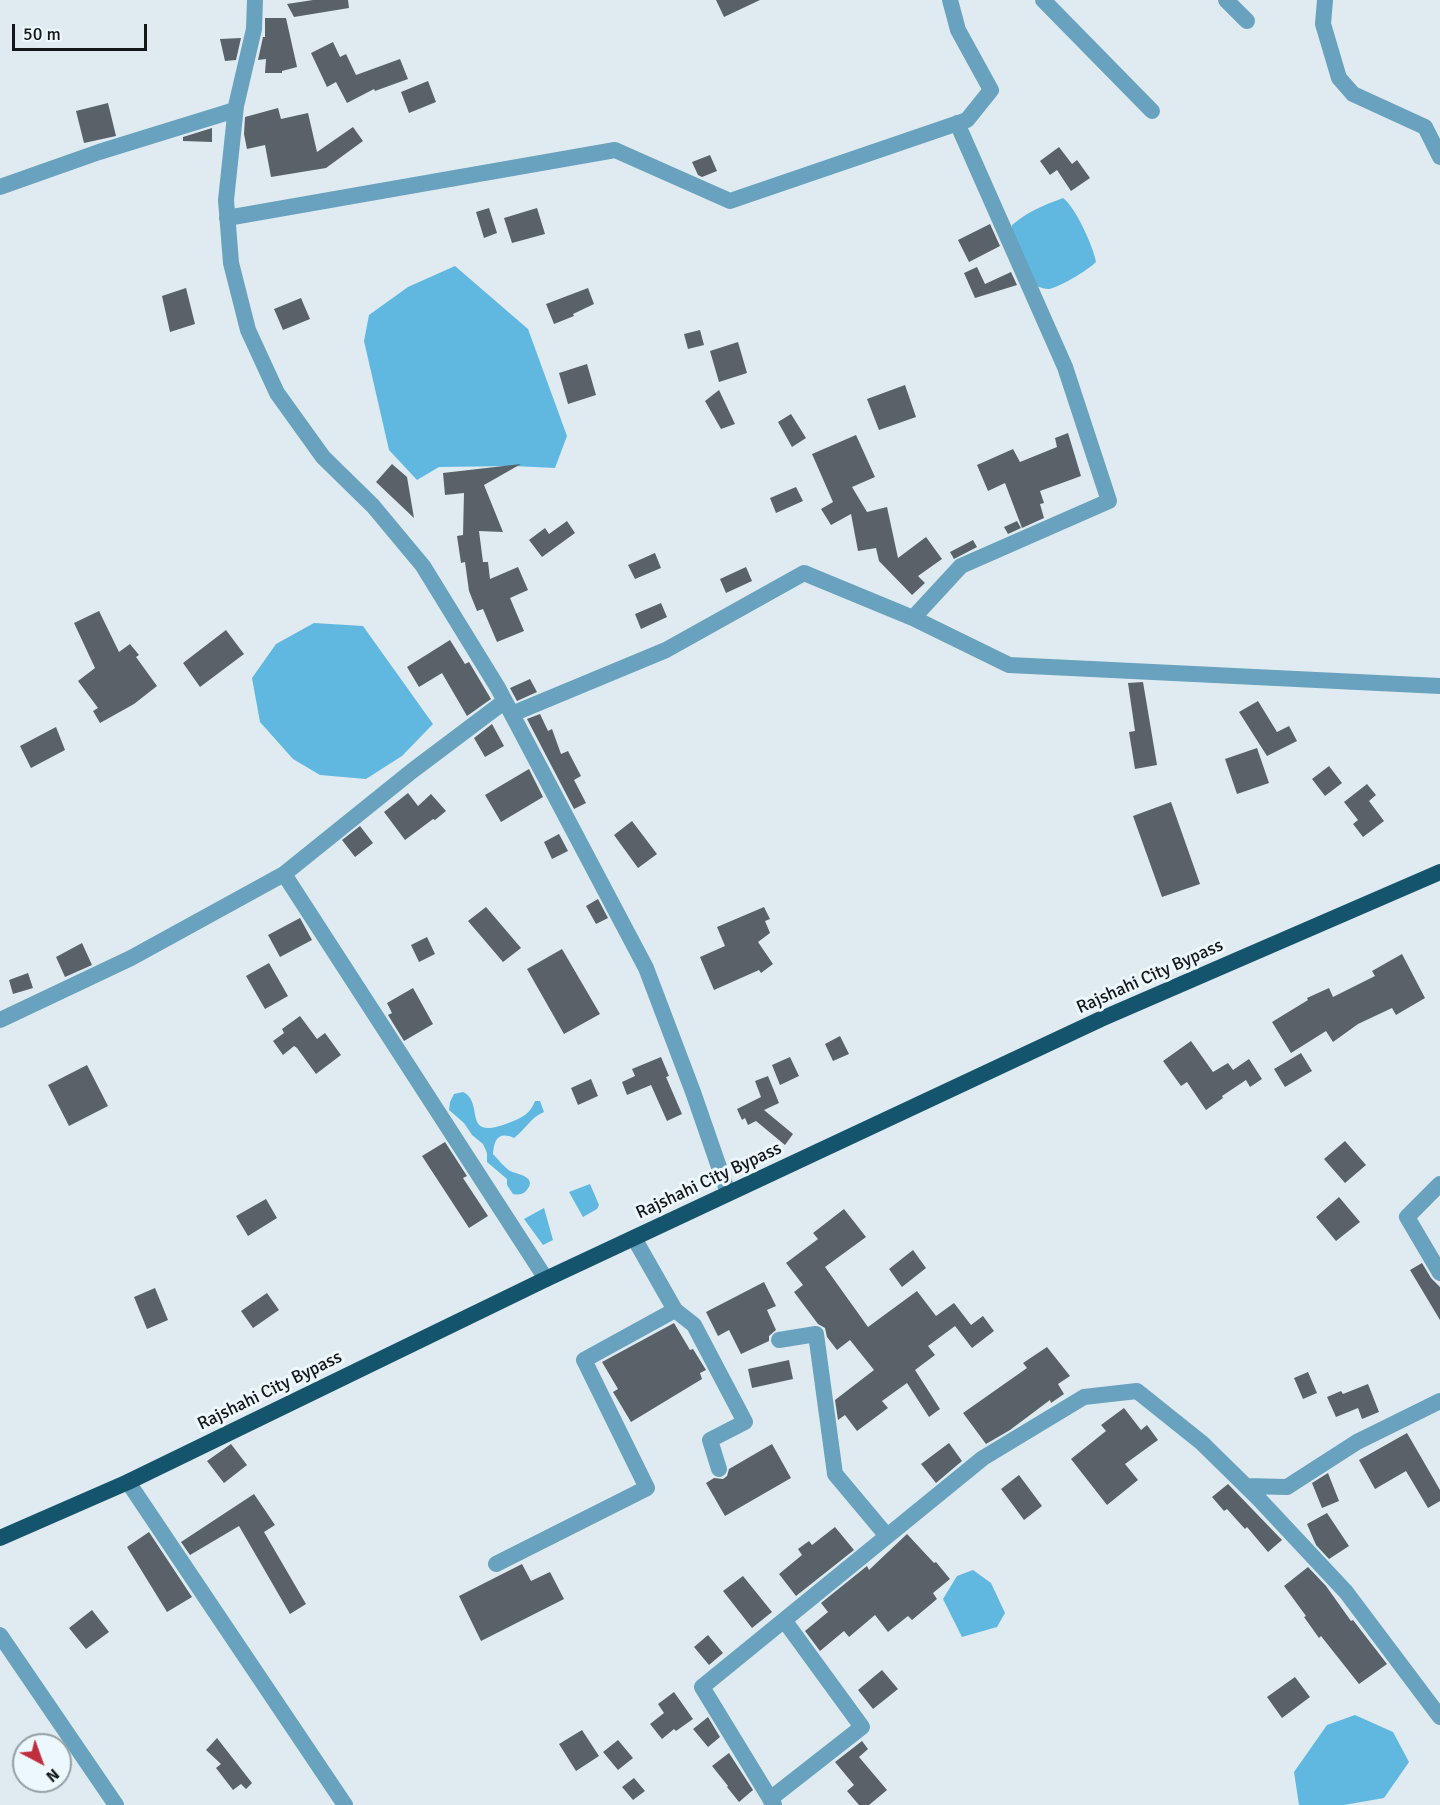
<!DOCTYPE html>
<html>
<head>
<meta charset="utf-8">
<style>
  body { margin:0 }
  #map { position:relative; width:1440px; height:1805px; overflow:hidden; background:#dfebf1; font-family:Signika,sans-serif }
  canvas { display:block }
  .north { position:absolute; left:12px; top:1733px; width:60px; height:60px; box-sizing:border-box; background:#edf8fe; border:2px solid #969ea2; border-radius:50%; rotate:139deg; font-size:16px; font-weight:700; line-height:24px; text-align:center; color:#131719 }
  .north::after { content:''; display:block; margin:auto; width:21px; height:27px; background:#bf2f3e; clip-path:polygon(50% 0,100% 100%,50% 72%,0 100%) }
  .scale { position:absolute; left:12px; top:24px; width:135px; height:27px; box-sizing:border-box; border:3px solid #131719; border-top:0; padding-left:8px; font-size:18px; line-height:21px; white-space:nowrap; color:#131719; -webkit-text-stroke:4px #edf8fe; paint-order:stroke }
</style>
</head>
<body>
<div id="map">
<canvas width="1440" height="1805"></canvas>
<div class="north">N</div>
<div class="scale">50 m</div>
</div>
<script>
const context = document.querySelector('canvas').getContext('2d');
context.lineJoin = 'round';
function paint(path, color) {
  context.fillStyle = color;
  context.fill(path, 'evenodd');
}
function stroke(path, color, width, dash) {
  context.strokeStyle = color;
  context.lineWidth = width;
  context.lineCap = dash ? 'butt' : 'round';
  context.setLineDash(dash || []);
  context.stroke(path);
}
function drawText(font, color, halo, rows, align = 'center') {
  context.font = font + ' Signika,sans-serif';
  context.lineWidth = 6;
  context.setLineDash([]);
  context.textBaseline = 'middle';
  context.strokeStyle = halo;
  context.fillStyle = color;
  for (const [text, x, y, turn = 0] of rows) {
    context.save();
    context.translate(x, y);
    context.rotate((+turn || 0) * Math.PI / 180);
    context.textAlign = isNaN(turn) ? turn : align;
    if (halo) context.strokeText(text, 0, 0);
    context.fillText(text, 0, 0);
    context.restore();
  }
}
const water = new Path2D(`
  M1063 198C1075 206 1094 248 1096 262 1088 270 1060 287 1049 289 1044 289 1039 287 1034 285L1011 235 1012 225C1027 212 1044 205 1063 198Z
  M455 266 528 329 567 436 555 468 513 466 439 467 417 480 389 450 364 341 369 315 408 287Z
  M314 623 363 626 433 724 402 756 366 779 320 775 293 759 260 722 252 678 276 644Z
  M463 1092C486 1103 459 1143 511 1122 523 1117 530 1114 535 1101H540L544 1112C531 1117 525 1130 514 1138 498 1131 494 1140 493 1154 498 1159 504 1167 510 1171 517 1174 539 1177 526 1191 522 1195 518 1195 513 1194L507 1185V1179L487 1162V1153L483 1144 472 1135 464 1123 449 1110 450 1102 454 1094Z
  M590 1184 599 1205 597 1209 583 1217 569 1192Z
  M544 1208 553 1240 543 1245 524 1219Z
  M973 1570 991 1583 1005 1613 997 1627 962 1637 943 1599 957 1576Z
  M1355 1715 1393 1732 1409 1762 1384 1798 1344 1805H1299L1294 1772 1327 1725Z`);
const building = new Path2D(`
  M313 0H348L349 8 294 17 287 4Z
  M716 0H760L724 17Z
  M265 18H286L297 67 282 71V73H265L266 59 258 60 263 37H265Z
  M241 38 236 60 225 61 220 39Z
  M333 42 340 57 346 54 356 75 400 59 408 79 375 91 374 89 347 103 336 82 327 87 311 53Z
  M428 81 436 102 409 113 401 92Z
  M108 103 116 136 84 143 76 111Z
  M278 108 281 119 308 113 317 152 353 127 363 141 326 168 271 177 265 145 247 149 244 134 245 117Z
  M212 128V142L183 141V137Z
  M1059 147 1072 164 1077 160 1090 178 1071 191 1057 170 1050 175 1040 161Z
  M710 155 717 171 702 177 698 175 692 162Z
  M489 208 497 233 484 238 476 212Z
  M537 208 545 234 512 243 504 218Z
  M990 224 1000 246 969 262 958 240Z
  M977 267 985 284 1011 272 1017 285 975 298 964 273Z
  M186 288 195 324 170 332 162 296Z
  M588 288 594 304 573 314 574 316 554 324 546 304Z
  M301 298 310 319 283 330 274 309Z
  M700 330 704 345 688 349 684 334Z
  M738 342 747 373 719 382 710 351Z
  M587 364 596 395 568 404 559 373Z
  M905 385 916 417 879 430 867 399Z
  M719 390 735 424 721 429 705 401Z
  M791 414 806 438 792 447 778 422Z
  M1068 433 1081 476 1040 491 1044 503 1040 504 1044 518 1022 528 1005 483 988 491 977 465 1013 449 1020 462 1057 447 1055 438Z
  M856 435 875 477 852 487 867 512 887 507 898 558 926 537 942 559 918 576 925 583 912 595 879 561 876 548 858 551 851 514 831 525 821 509 833 502 812 454Z
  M392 464 407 477 414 518 376 482Z
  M521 464 484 485 503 532 479 531 483 562H488L490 579 518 567 528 590 510 598 524 631 497 642 483 609 477 611 469 591 465 562 461 563 457 536 463 535 464 493 445 495 443 473Z
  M796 487 803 501 776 513 770 498Z
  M567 521 575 533 542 557 529 540 545 528 549 534Z
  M1017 521 1021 528 1008 534 1004 527Z
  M973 540 977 547 954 559 950 552Z
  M655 553 661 568 635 579 628 565Z
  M746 567 752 581 726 593 720 579Z
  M661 603 667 617 641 629 635 614Z
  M99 611 119 652 130 644 139 655 136 657 157 686 134 704 100 723 93 711 98 708 78 681 95 668 74 623Z
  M226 630 244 654 200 687 183 663Z
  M450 640 465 664 469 662 491 699 467 716 442 673 419 687 407 667Z
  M530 679 537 692 517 701 510 688Z
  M1143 682 1157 765 1135 769 1129 732 1135 731 1128 683Z
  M1258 701 1277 732 1289 726 1297 741 1267 756 1239 712Z
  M540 714 548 731 552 729 561 754 568 751 581 776 574 780 586 803 574 809 527 719Z
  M492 724 504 746 485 757 474 738Z
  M56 727 65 750 31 768 20 746Z
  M1257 748 1269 783 1237 794 1225 759Z
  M1329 766 1342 783 1325 796 1312 779Z
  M529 769 543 797 501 822 485 795Z
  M1367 784 1376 795 1369 801 1384 821 1363 837 1353 824 1358 820 1344 802Z
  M408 793 418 806 431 794 446 811 435 820 433 819 405 840 384 812Z
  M1171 802 1200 884 1162 897 1133 816Z
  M632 821 657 854 638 868 614 835Z
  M360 826 373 843 355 857 342 840Z
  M559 834 568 851 552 859 544 842Z
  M598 899 608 918 596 924 586 906Z
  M486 907 521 948 503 962 468 921Z
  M764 907 770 919 765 921 770 933 758 942 773 964 761 973 759 970 714 990 700 957 725 946 717 927Z
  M300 918 312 940 280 957 268 935Z
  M427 937 435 954 419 962 411 945Z
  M82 943 92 965 65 977 56 957Z
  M562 949 600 1014 564 1034 527 969Z
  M1402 954 1425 998 1396 1015 1392 1008 1358 1024 1333 1042 1326 1031 1291 1053 1272 1022 1308 1000 1307 998 1329 988 1333 997 1375 976 1372 971Z
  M269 963 288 996 265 1009 246 976Z
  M28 973 33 988 13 994 9 980Z
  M413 988 433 1024 404 1041 388 1015 392 1013 387 1003Z
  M300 1016 317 1039 325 1033 341 1055 316 1074 297 1048 294 1046 283 1055 273 1041 284 1033 282 1029Z
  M840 1036 849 1054 833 1061 825 1044Z
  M1191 1041 1213 1072 1228 1063 1233 1070 1249 1059 1262 1079 1250 1087 1246 1080 1222 1096 1223 1098 1206 1110 1187 1082 1181 1086 1163 1061Z
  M1301 1053 1312 1071 1285 1087 1274 1069Z
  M661 1057 669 1076 666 1077 682 1114 667 1121 651 1085 627 1095 622 1082 635 1076 632 1069Z
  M790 1057 799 1076 780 1085 772 1065Z
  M87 1065 108 1106 69 1126 48 1085Z
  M768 1076 779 1103 764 1110 793 1134 785 1145 756 1121 748 1125 745 1118 742 1120 737 1109 761 1097 755 1081Z
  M591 1079 598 1096 578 1105 571 1088Z
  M1345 1141 1366 1165 1345 1183 1324 1159Z
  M445 1142 467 1176 463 1178 488 1216 469 1228 422 1156Z
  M1339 1197 1360 1222 1336 1241 1316 1217Z
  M266 1199 277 1218 248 1236 236 1216Z
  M844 1209 866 1237 825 1267 868 1327 917 1291 936 1316 954 1303 971 1325 983 1316 994 1331 972 1348 955 1326 928 1346 935 1355 915 1370 940 1409 929 1417 907 1383 882 1401 888 1408 857 1431 845 1415 838 1420 835 1400 874 1370 850 1340 837 1350 827 1337 825 1328 818 1324 794 1292 803 1285 786 1263 818 1239 813 1233Z
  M913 1250 926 1268 902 1287 889 1269Z
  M1422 1263 1431 1278 1440 1287V1320L1410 1270Z
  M764 1282 776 1306 767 1310 776 1330 769 1336V1341L741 1354 729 1330 718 1336 706 1312Z
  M155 1288 168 1320 147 1329 134 1297Z
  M267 1293 279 1310 253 1328 241 1311Z
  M674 1323 690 1350 693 1349 706 1370 700 1373 702 1379 631 1422 613 1392 618 1389 602 1362Z
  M1047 1347 1070 1376 1058 1384 1064 1394 1051 1403 1050 1400 1010 1430 986 1444 963 1413 1027 1368 1023 1363Z
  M789 1360 793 1379 752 1388 748 1369Z
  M1308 1372 1317 1393 1303 1399 1294 1378Z
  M1368 1384 1379 1412 1362 1419 1358 1408 1336 1417 1327 1397 1341 1391 1343 1394Z
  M1124 1408 1141 1430 1147 1425 1158 1440 1125 1464 1138 1480 1107 1505 1071 1459 1106 1431 1101 1425Z
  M1407 1433 1440 1490V1501L1428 1508 1406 1471 1375 1489 1359 1460Z
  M949 1443 962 1461 936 1483 921 1464Z
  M231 1444 247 1465 224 1483 207 1461Z
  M772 1444 791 1478 725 1516 706 1483 714 1478 723 1479 727 1476 729 1469Z
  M1328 1473 1339 1501 1322 1508 1312 1483Z
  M1019 1475 1042 1506 1024 1520 1001 1489Z
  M1228 1484 1282 1540 1268 1552 1247 1527 1245 1529 1227 1509 1224 1511 1212 1497Z
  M254 1494 275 1525 264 1532 306 1604 290 1614 239 1526 190 1555 181 1542Z
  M1327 1513 1349 1546 1329 1559 1316 1545 1307 1524Z
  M835 1527 854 1550 796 1596 779 1574 802 1555 798 1549 809 1541 812 1545Z
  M149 1532 192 1597 167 1612 127 1547Z
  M907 1534 934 1563 936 1562 950 1579 933 1593 937 1599 912 1620 908 1616 888 1632 875 1615 849 1637 844 1631 820 1651 805 1631 828 1612 821 1603 867 1566 869 1570Z
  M522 1564 531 1581 550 1572 564 1599 481 1641 459 1596Z
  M1308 1567 1326 1586 1351 1621 1353 1620 1387 1664 1359 1684 1321 1636 1319 1638 1304 1617 1306 1616 1284 1586Z
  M743 1576 772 1612 752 1628 723 1591Z
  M92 1610 109 1632 86 1649 69 1628Z
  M708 1635 723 1653 709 1665 694 1647Z
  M882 1670 898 1689 873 1709 858 1690Z
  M1295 1677 1310 1697 1282 1718 1267 1697Z
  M674 1692 693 1719 676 1731 674 1729 662 1739 650 1724 664 1713 658 1704Z
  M708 1717 720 1737 708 1747 693 1729Z
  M582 1730 599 1756 576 1771 559 1744Z
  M217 1738 252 1783 246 1789 241 1784 233 1790 216 1768 221 1764 206 1750Z
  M618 1740 633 1758 618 1770 603 1752Z
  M862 1741 868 1749 859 1757 887 1790 869 1805H859L847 1791 854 1785 835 1762Z
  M729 1753 753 1790 739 1802 727 1787 728 1786 712 1766Z
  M634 1778 645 1791 633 1800 622 1787Z`);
const minor = new Path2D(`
  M255 0 254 29 236 106 226 200 231 263 248 330 277 393 323 457 373 506 423 566 498 688 646 968 693 1092 728 1193
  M1043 0 1152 111
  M1226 0 1247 21
  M1325 0 1323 24 1339 78 1353 94 1425 127 1440 157
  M0 187 99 152 235 110
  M227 218 615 150 730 201 967 120 991 90 958 30 950 0
  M913 618 1009 665 1440 686
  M512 714 666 650 804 573 913 618 961 566 1109 501 1065 367 957 123
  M284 874 546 1279
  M0 1020 131 958 284 874 412 771 505 701
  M1440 1184 1407 1217 1440 1273
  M675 1310 694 1325 745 1422 710 1440 719 1469
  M779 1340 816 1334 835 1474 887 1536
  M128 1482 345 1805
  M1246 1486 1287 1487 1357 1442 1440 1401
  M496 1564 647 1488 584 1360 675 1310 634 1238
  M0 1635 116 1805
  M770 1799 862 1727 784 1620
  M774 1805 702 1687 983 1458 1084 1397 1137 1391 1202 1443 1258 1498 1346 1592 1440 1717`);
const trunk = new Path2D(`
  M0 1538 128 1482 546 1279 1101 1019 1440 872`);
const streetNames = [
  ["Rajshahi City Bypass",1150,977,-24],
  ["Rajshahi City Bypass",709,1181,-25],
  ["Rajshahi City Bypass",270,1391,-26]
];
paint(water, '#60b8e0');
paint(building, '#596268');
stroke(minor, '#68a2be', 16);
stroke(trunk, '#15546d', 16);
drawText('18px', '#131719', '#edf8fe', streetNames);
</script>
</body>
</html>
